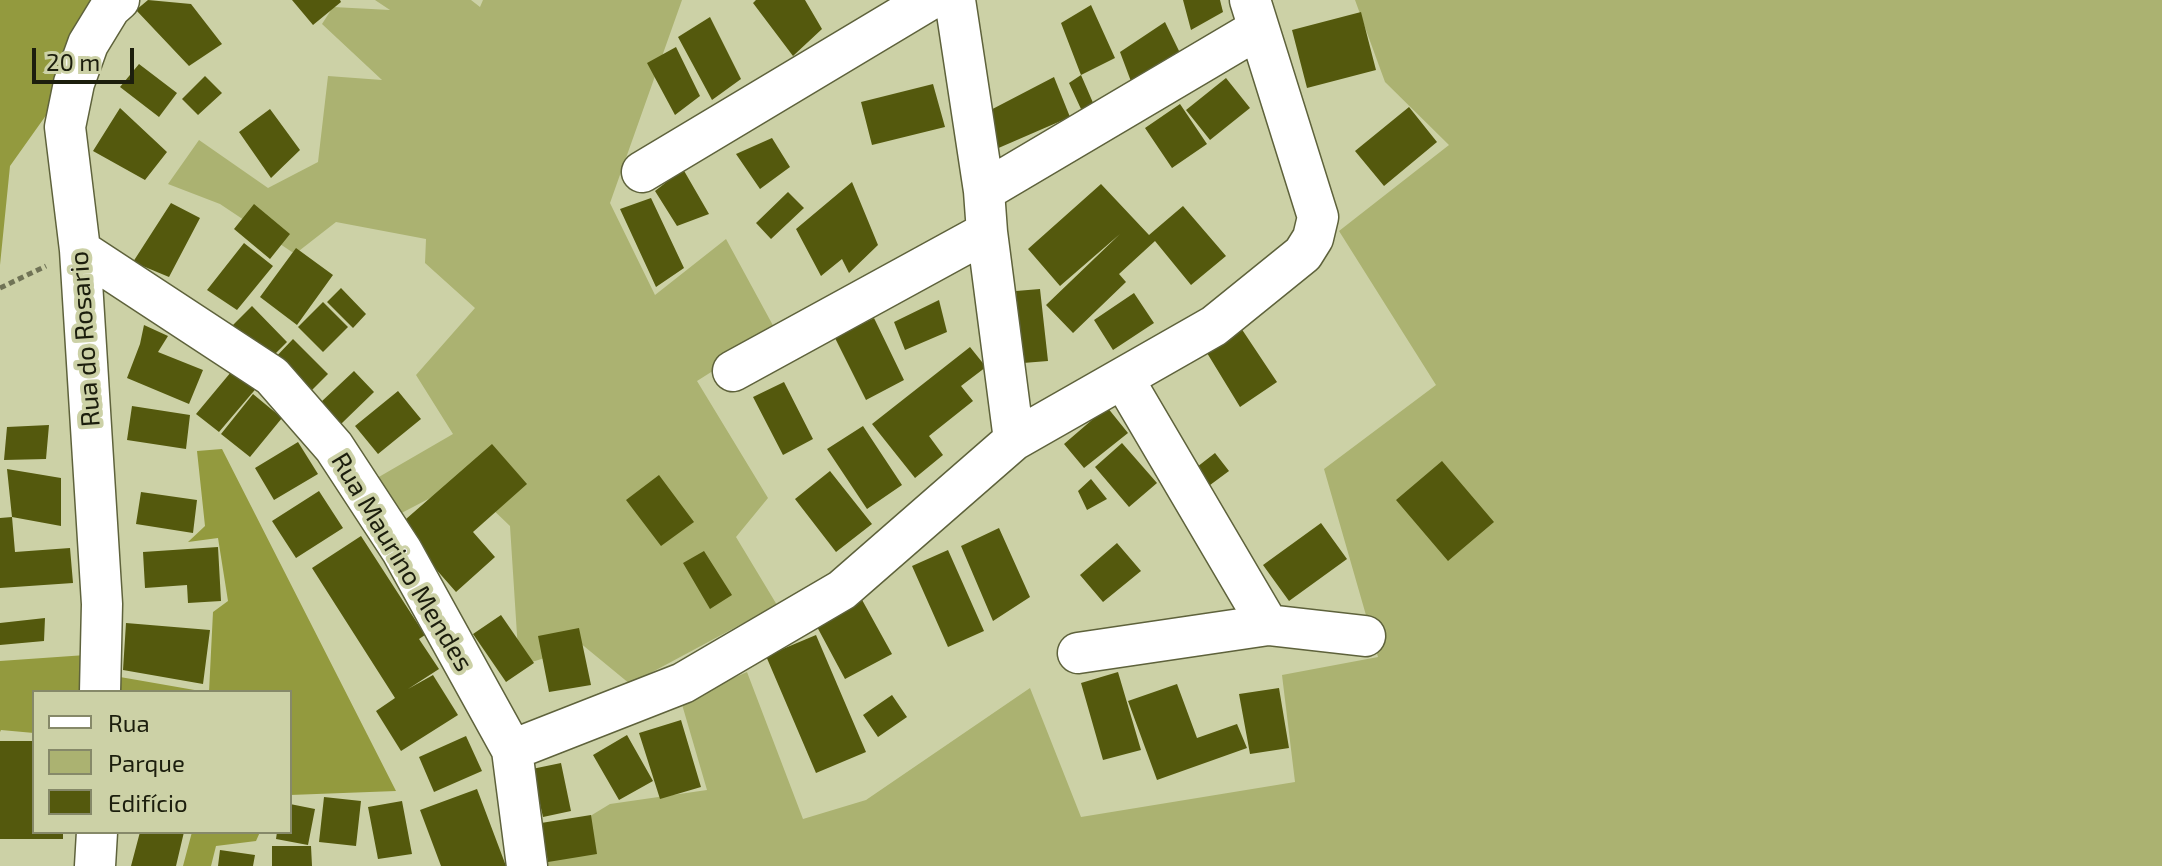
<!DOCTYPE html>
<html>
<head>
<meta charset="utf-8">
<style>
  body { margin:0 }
  #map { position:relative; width:2162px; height:866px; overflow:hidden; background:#ccd1a6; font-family:"Exo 2",sans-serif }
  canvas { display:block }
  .legend { position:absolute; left:32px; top:690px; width:260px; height:144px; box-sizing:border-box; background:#ccd1a6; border:2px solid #868969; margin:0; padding:10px 14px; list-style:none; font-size:24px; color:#1c1e0d }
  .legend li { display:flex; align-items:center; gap:16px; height:40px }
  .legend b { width:40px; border:2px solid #868969 }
  .scale { position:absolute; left:32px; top:48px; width:102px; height:36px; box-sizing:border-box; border:4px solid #1c1e0d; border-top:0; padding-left:10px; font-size:24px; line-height:28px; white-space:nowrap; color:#1c1e0d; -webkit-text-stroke:6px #ccd1a6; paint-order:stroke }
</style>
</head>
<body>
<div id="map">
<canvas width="2162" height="866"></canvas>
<ul class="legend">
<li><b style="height:10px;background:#fff"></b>Rua</li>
<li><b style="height:22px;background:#abb271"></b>Parque</li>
<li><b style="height:22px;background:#54590d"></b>Edifício</li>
</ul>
<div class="scale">20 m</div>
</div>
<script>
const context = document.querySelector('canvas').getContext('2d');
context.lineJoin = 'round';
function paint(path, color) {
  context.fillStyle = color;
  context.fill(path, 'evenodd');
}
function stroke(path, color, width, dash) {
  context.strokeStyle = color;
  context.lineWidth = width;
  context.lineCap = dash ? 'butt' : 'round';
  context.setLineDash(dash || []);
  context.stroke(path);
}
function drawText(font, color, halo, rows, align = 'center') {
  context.font = font + ' "Exo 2",sans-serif';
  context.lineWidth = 8;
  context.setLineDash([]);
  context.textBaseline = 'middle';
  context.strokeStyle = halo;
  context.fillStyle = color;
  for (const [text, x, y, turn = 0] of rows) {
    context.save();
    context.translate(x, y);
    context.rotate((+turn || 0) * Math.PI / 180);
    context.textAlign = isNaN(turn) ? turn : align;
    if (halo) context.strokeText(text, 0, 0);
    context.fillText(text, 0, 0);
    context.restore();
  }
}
const green = new Path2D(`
  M375 0H471L480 7 483 0H682L610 203 655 295 726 239 776 331 697 381 768 498 736 537 777 605 630 684 568 633 551 656 519 666 510 526 463 481 388 520 365 485 453 434 416 375 475 308 425 263 426 239 336 222 295 254 220 204 168 184 199 140 268 188 318 162 328 76 382 80 322 24 333 7 390 10Z
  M1355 0H2162V866H527L526 855 610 804 707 790 681 701 747 672 803 819 866 800 1030 688 1081 817 1295 782 1282 675 1378 657 1324 469 1436 385 1339 231 1449 145 1385 82Z`);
const forest = new Path2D(`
  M0 0H128L10 166 0 265Z
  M222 449 396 791 290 795V692H209L213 612 228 601 218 538 188 542 205 526 197 451Z
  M86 655 87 692H34V733L1 730 0 732V661Z
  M120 677 206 692H120Z
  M192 832H260L256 841 216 846 211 866H183Z`);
const building = new Path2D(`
  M148 0 191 4 222 44 189 66 136 10Z
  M292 0H340L341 2 313 25Z
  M756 0H805L822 29 793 56 753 3Z
  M1183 0H1220L1223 12 1191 30Z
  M1091 5 1115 58 1081 75 1094 105 1081 109 1069 83 1081 75 1061 23Z
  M1361 12 1376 70 1307 88 1292 30Z
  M710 17 741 79 712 100 678 37Z
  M1165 22 1180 53 1132 84 1120 52Z
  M676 47 700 96 675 115 647 63Z
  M139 64 177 93 159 117 120 87Z
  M205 76 222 93 198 115 182 99Z
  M1054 77 1070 117 987 153 981 115Z
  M1226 78 1250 108 1210 140 1186 110Z
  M933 84 945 127 872 145 861 102Z
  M1180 104 1207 144 1172 168 1145 128Z
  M1409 107 1437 142 1384 186 1355 151Z
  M120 108 167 152 145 180 93 151Z
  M270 109 300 150 271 178 239 132Z
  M772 138 790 167 760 189 736 154Z
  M683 169 709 214 677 226 655 191Z
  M852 182 878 245 849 273 842 259 821 276 796 229Z
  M1101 184 1149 235 1183 206 1226 256 1191 285 1155 241 1119 274 1126 282 1073 333 1046 305 1120 234 1060 286 1028 249Z
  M788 192 804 208 771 239 756 223Z
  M651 198 684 268 656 287 620 209Z
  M171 203 200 218 169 277 133 262Z
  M254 204 290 234 270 259 234 229Z
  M244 243 273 266 237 310 207 290Z
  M296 248 333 275 297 325 260 297Z
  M341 288 366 314 353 328 327 302Z
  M1040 289 1048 361 1023 363 1016 291Z
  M1134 293 1154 323 1113 350 1094 320Z
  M939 300 947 332 905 350 894 322Z
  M323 302 348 327 323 352 298 327Z
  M252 306 287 342 268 361 233 325Z
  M874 318 904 380 866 400 835 338Z
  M1237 322 1277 382 1240 407 1204 348Z
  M144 325 168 336 158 352 203 370 189 404 127 378 140 344Z
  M293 339 328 374 305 397 271 362Z
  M970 347 986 367 961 386 973 401 929 436 943 455 915 478 872 424Z
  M236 366 259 385 219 432 196 414Z
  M354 371 374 392 341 424 320 403Z
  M784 382 813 439 783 455 753 397Z
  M398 391 421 419 378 454 355 426Z
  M253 394 282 418 250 457 221 434Z
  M132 406 190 415 186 449 127 440Z
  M1107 407 1128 433 1084 468 1064 444Z
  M49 425 46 459 4 460 7 427Z
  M863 426 902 485 867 509 827 449Z
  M298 442 318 474 274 500 255 468Z
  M1122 443 1157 483 1129 507 1095 467Z
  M492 444 527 484 473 532 495 557 456 592 398 526Z
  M1215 453 1229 471 1202 491 1188 474Z
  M1442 461 1494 522 1448 561 1396 500Z
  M7 469 61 478V526L12 517Z
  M830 471 872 524 836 552 795 499Z
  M659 475 694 522 661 546 626 500Z
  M1091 479 1107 499 1087 510 1078 491Z
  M319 491 343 528 296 558 272 521Z
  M141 492 197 500 193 533 136 524Z
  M12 517 15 552 70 548 73 583 0 588V518Z
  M1321 523 1347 559 1289 601 1263 565Z
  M999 528 1030 597 993 621 961 546Z
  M361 536 425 635 419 639 439 669 408 689 433 675 458 715 401 751 376 711 395 698 312 568Z
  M1117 543 1141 571 1103 602 1080 575Z
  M218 547 221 601 188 603 187 585 145 588 143 552Z
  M948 550 984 631 948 647 912 566Z
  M704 551 732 595 710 609 683 563Z
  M861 598 892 654 845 679 815 623Z
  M501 615 534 663 506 682 473 634Z
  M45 618 44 641 0 645V623Z
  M126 623 210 630 203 684 123 670Z
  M579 628 591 685 549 692 538 636Z
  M816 635 866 752 816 773 766 656Z
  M1118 672 1141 750 1103 760 1081 683Z
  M1177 684 1197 738 1237 724 1247 748 1157 780 1128 701Z
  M1279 688 1289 748 1250 754 1239 694Z
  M892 695 907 717 878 737 863 715Z
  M681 720 701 787 660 799 639 733Z
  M627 735 653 781 619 800 593 755Z
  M466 736 482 771 434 792 419 757Z
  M0 741H34V832H63V839H0Z
  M561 763 571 811 543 817 532 769Z
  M477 789 506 866H441L420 810Z
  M324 797 361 801 356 846 319 842Z
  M402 801 412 854 378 859 368 807Z
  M290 804 315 809 308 845 276 839 277 832H290Z
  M591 815 597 854 548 862 541 823Z
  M140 832H184L176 866H131Z
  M272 846H311L312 866H272Z
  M220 850 255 855 253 866H218Z`);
const path = new Path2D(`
  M0 288 46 266`);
const minor = new Path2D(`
  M955 0 984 191 987 232 1014 440
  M642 172 929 0
  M984 191 1258 29
  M80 250 272 376 334 447 402 551 512 750 527 866
  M733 371 987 232
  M1124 380 1268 625
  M1078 653 1268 625 1365 636
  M100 692 102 604 80 250 65 127 74 83 88 44 110 8 119 0
  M512 750 683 683 842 590 1014 440 1214 326 1303 254 1313 238 1318 217 1250 0
  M95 866 97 832`);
const streetNames = [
  ["Rua do Rosario",85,339,-94],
  ["Rua Maurino Mendes",402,562,59]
];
paint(green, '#abb271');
paint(forest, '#939a3e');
paint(building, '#54590d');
stroke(minor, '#5e623b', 43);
stroke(path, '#707356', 5, [6, 4]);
stroke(minor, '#fff', 40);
drawText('26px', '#1c1e0d', '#ccd1a6', streetNames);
</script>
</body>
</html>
